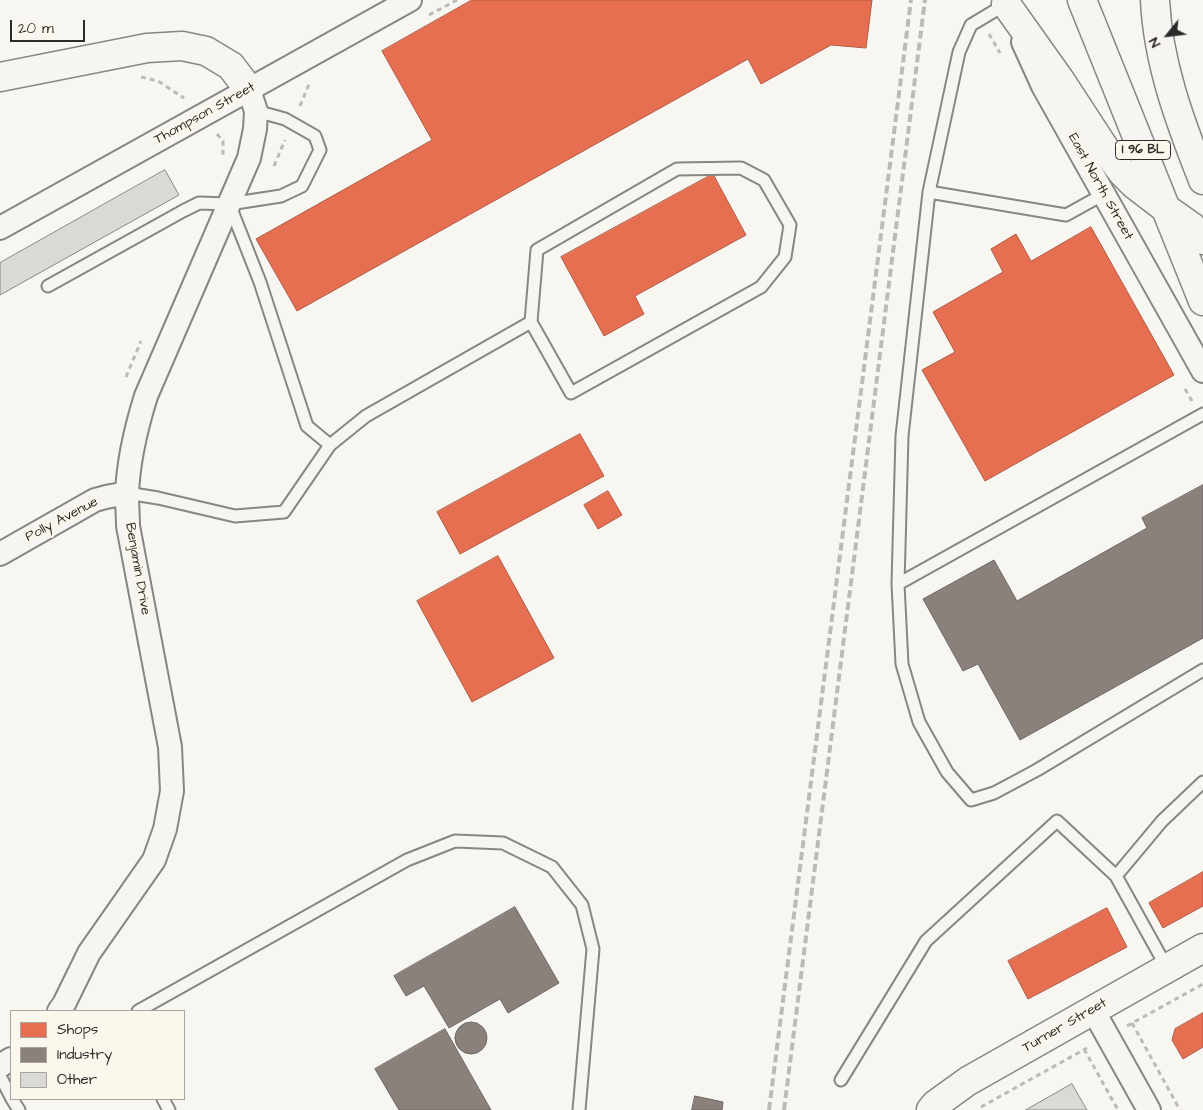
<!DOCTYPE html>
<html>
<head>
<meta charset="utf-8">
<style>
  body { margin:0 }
  #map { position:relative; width:1203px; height:1110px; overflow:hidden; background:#f8f6f0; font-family:"Architects Daughter",sans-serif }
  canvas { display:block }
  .legend { position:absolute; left:10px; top:1010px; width:175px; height:90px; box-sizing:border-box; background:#fbf7ec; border:1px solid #a8a59f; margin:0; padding:6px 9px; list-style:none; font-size:15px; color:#2b2b2b }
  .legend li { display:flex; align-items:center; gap:10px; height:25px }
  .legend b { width:25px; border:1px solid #a8a59f }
  .north { position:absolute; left:1143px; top:10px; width:50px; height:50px; -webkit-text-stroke:4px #fbf7ec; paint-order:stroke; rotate:241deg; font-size:14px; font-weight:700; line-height:20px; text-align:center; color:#2b2b2b }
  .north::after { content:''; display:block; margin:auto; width:18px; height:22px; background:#2b2b2b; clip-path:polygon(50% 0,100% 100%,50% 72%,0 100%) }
  .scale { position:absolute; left:10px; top:20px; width:75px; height:22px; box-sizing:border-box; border:2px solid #2b2b2b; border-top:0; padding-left:6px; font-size:15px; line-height:18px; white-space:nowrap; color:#2b2b2b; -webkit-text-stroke:4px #fbf7ec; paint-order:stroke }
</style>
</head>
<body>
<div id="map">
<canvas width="1203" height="1110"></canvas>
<ul class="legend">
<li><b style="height:14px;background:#e76f51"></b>Shops</li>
<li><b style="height:14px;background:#8a817c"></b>Industry</li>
<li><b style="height:14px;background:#dbd9d6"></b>Other</li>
</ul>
<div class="north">N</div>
<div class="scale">20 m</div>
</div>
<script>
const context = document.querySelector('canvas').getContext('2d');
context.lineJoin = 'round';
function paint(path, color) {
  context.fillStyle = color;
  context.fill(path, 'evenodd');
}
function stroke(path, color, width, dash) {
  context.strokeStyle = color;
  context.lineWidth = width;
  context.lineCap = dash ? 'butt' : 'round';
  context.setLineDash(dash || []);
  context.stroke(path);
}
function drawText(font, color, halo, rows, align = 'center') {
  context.font = font + ' "Architects Daughter",sans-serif';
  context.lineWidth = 5;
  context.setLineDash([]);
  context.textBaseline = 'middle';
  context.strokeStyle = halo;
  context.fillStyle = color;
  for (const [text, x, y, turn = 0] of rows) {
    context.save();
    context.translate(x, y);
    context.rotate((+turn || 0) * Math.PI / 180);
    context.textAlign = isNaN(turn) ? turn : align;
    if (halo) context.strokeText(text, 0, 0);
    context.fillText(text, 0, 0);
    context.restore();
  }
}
const shops = new Path2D(`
  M472 0H872L866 48 831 45 761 84 748 59 297 311 256 239 432 140 382 51Z
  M713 174 746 235 635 296 644 314 604 336 561 257Z
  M1091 227 1174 375 985 481 922 370 955 352 933 312 1003 272 991 249 1016 234 1031 261Z
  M580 434 604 476 460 554 437 512Z
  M608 491 622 515 598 529 584 505Z
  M498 556 554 658 472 702 417 601Z
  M1203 872V906L1163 928 1149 903Z
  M1107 908 1127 947 1028 999 1008 961Z
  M1203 1013V1047L1183 1059 1172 1040 1175 1029Z`);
const industry = new Path2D(`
  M1203 485V638L1020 740 978 664 963 671 923 599 994 560 1017 601 1147 528 1142 518Z
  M515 907 559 983 508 1013 500 999 449 1028 424 986 406 996 394 976Z
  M455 1038a16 16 0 1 1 32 0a16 16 0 1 1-32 0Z
  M445 1029 491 1110H399L375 1069Z
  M695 1096 723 1102 722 1110H692Z`);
const building = new Path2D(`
  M165 170 179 195 0 295V263Z
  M1072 1084 1087 1110H1026Z`);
const path = new Path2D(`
  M429 15 457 0
  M989 34 1000 53
  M141 77 158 81 184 98
  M300 106 309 84
  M217 134 223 141V155
  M274 166 285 140
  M126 377 141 341
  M1185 389 1192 401
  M1132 1023 1180 1110
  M1127 1026 1203 984
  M1084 1049 1118 1110
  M981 1107 1087 1048`);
const service = new Path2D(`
  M1006 4 971 25 959 52 929 192 902 436 898 584 902 664 919 722 947 772 971 800 994 793 1037 770 1203 670
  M929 192 1066 215 1104 194
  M230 206 260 282 307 426 330 445
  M48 286 183 211 199 203 229 204 281 196 302 186 320 150 315 136 285 119 256 111
  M127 493 158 498 235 516 284 512 330 445 366 416 531 322 537 250 677 169 741 168 764 180 790 225 785 257 761 287 571 393 531 322
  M898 584 1203 414
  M1116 876 1162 821 1203 782
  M138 1011 407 860 455 841 503 843 552 867 582 905 593 949 579 1110
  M0 1076 11 1097
  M841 1080 926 941 1057 821 1116 876 1167 968
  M12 1099 19 1110
  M163 1099 169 1110`);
const minor = new Path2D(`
  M1023 42 1043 86 1203 371
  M0 228 410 0
  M0 554 95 500 106 497 127 493
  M1093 1010 1149 1110
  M59 1011 64 1004 89 953 154 860 165 829 172 791 170 747 128 526C128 516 127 505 127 495 128 461 136 428 146 396L249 158 255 129 256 111 249 90
  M0 1066 11 1059`);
const tertiary = new Path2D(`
  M931 1110 936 1104 968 1081 1203 948`);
const secondary = new Path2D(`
  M0 77 147 48 182 46 206 51 231 66 249 90`);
const primary = new Path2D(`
  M1082 0 1203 301
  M1155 0C1158 63 1180 122 1203 180
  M1006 4 1060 80 1105 149 1122 172 1135 185 1165 208 1192 227 1203 240`);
const rail = new Path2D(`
  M769 1110 911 0
  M784 1110 925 0`);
const shields = [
  [1143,150,55]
];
const shieldNames = [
  ["I 96 BL",1143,150]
];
const streetNames = [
  ["Thompson Street",205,114,-29],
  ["East North Street",1100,187,61],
  ["Polly Avenue",62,520,-28],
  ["Benjamin Drive",137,569,80],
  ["Turner Street",1065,1026,-30]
];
paint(shops, '#e76f51');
stroke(shops, '#af5b46', 1);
paint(industry, '#8a817c');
stroke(industry, '#6e6764', 1);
paint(building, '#dbd9d6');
stroke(building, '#878684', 1);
stroke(service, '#878684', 15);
stroke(minor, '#878684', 26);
stroke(tertiary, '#878684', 31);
stroke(secondary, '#878684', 31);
stroke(primary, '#878684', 31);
stroke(path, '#bcbab8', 3, [5, 4]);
stroke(service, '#f6f5f1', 11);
stroke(minor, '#f6f5f1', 22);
stroke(tertiary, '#f6f5f1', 28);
stroke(secondary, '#f6f5f1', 28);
stroke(primary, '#f6f5f1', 28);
stroke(rail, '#bcbab8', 4, [8, 4]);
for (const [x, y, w] of shields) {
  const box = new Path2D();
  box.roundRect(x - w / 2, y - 9.5, w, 19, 4);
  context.fillStyle = '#fbf7ec';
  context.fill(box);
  stroke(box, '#2b2b2b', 1);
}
drawText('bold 12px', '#2b2b2b', null, shieldNames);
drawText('14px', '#2b2b2b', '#fbf7ec', streetNames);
</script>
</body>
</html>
